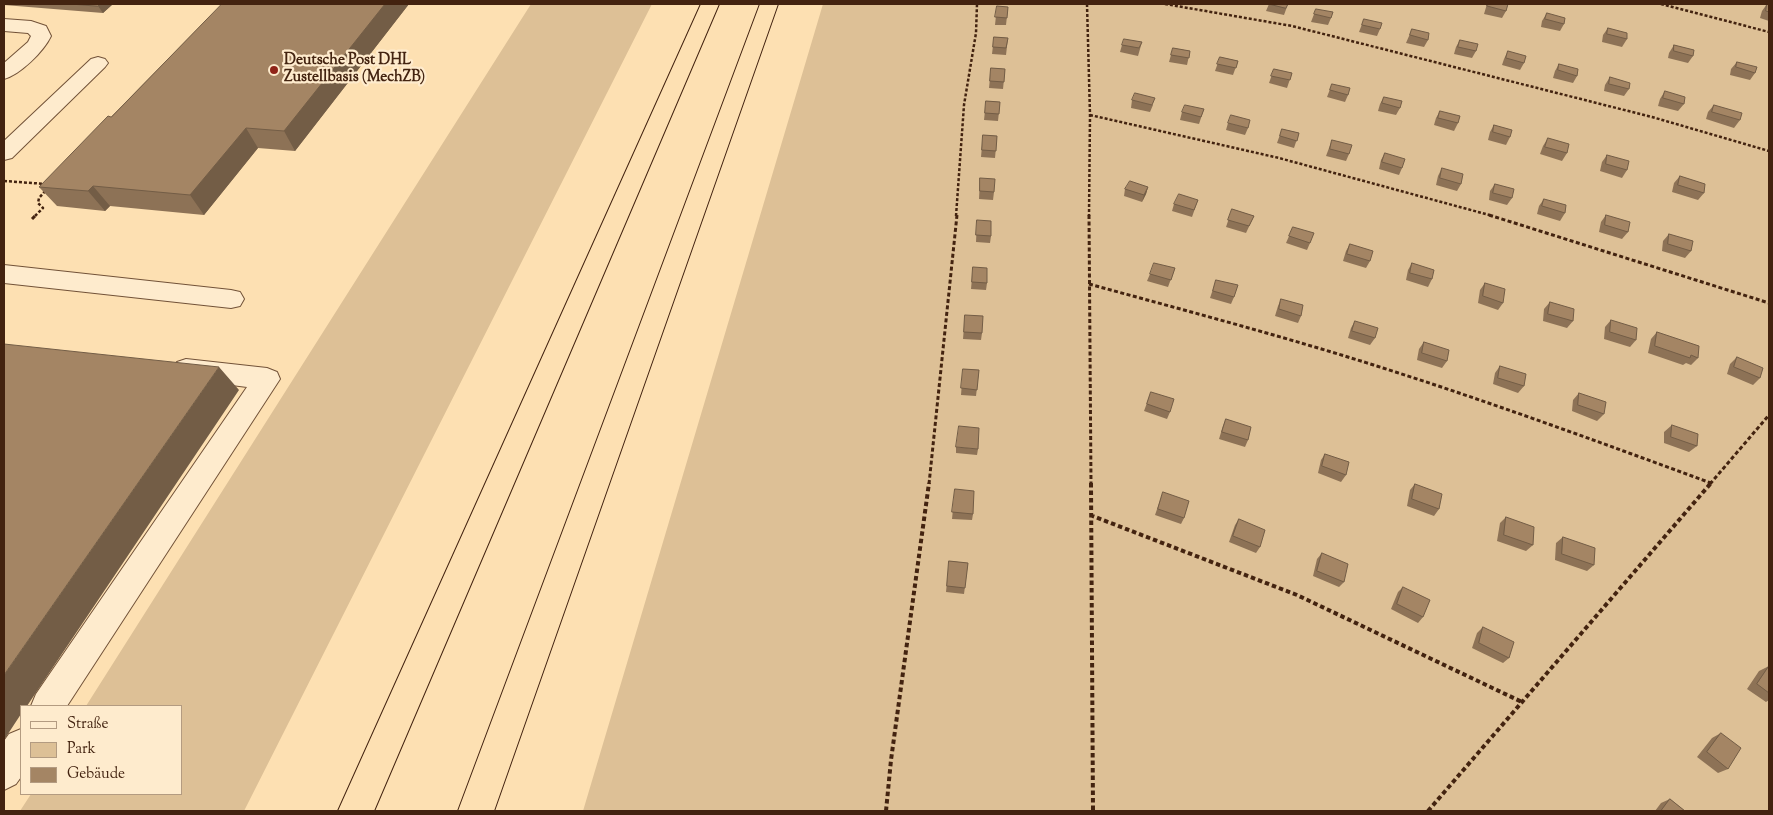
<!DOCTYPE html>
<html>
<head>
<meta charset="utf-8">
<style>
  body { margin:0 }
  #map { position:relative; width:1773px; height:815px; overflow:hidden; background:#fde0b2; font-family:"Sorts Mill Goudy",serif }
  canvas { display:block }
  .frame { position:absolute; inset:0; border:5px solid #432310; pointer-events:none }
  .legend { position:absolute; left:20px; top:705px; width:162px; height:90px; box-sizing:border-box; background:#feebcd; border:1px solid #b39b81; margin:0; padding:6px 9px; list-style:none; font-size:15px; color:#432310 }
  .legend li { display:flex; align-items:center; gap:10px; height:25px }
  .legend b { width:25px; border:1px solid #b39b81 }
</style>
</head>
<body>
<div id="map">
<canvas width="1773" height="815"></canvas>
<div class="frame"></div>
<ul class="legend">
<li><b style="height:6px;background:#feebcd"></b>Straße</li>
<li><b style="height:14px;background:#ddc096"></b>Park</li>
<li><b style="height:14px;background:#a48564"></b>Gebäude</li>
</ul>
</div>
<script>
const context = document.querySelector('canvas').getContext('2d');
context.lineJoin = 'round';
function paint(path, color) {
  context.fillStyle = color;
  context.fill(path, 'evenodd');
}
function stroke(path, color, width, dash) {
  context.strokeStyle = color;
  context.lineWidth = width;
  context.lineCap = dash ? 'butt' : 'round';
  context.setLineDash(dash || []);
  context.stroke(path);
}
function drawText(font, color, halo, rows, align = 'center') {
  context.font = font + ' "Sorts Mill Goudy",serif';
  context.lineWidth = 4.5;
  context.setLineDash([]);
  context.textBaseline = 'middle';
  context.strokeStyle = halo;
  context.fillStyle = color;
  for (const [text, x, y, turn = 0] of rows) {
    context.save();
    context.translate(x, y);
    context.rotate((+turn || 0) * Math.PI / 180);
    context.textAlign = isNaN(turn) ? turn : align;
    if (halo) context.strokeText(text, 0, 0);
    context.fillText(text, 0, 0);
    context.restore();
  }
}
const green = new Path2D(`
  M531 4H652L244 811H20L31 794H181V706H86Z
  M823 4H1769V811H583Z`);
const pathFar2 = new Path2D(`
  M1087 4 1090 115 1089 216
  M1165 4 1292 26 1652 117 1769 151
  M1661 4 1769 32
  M1090 115 1279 158 1493 216
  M4 181 46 184
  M35 216 43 208 38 203 39 198 46 190
  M956 216 964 105 976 33 977 4`);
const pathFar1 = new Path2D(`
  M1089 215 1091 484
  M1489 215 1769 303
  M32 219 36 215
  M1089 284C1187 311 1286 337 1383 368 1493 403 1602 443 1711 483
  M929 484 957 215
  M1710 484 1769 415`);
const path = new Path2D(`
  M1091 483 1093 811
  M1090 515 1297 595 1522 702
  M886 811 891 760 929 483
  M1428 811 1711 483`);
const minor = new Path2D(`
  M4 19 31 21 46 26 51 36C44 51 20 75 4 79V63L28 42 31 36 28 33 4 31Z
  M98 57 105 59 108 63 105 67 12 158 4 160V141L91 59Z
  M4 265 231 290 240 292 244 299 240 306 231 308 4 283Z
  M186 359 267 368 277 372 280 379 67 706H31L36 694 247 387 186 379 177 376 173 369 177 362Z
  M21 729V777L16 784 4 790V741L9 734Z`);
const highway = new Path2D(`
  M701 4H719L374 811H338Z
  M760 4H778L494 811H458Z`);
const wall = new Path2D(`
  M4 4H113L103 13 4 5Z
  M222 4H409L295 151 258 148 204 215 110 206 105 211 57 206 39 187 111 117Z
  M1269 4H1288L1284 15 1266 11Z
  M1487 4H1508L1506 11 1502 18 1484 14Z
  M1767 4H1769V21L1760 18 1762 11Z
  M997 6 1008 7 1006 25H995Z
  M1316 9 1331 18 1328 25 1311 22Z
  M1547 13 1564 24 1560 31 1541 27 1542 21Z
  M1364 19 1380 29 1377 36 1359 32Z
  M1608 28 1627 39 1622 47 1602 42 1603 35Z
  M1412 29 1428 40 1424 47 1406 43Z
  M994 37 1008 38 1006 55 992 54Z
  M1460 40 1476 51 1472 58 1454 54 1456 47Z
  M1142 42 1138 56 1120 52 1122 45Z
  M1674 45 1693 56 1688 63 1668 58 1669 53Z
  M1173 48 1190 51 1187 65 1169 62Z
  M1508 51 1524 63 1520 70 1502 65 1504 59Z
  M1220 57 1238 61 1233 75 1215 71Z
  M1737 62 1755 73 1750 80 1730 75 1731 69Z
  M1559 64 1577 76 1573 83 1553 78 1555 71Z
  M991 68 1005 69 1003 89 989 88Z
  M1274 69 1292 73 1287 88 1269 83Z
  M1610 77 1629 89 1624 96 1604 91 1605 85Z
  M1332 84 1348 95 1345 102 1327 97Z
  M1665 91 1684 104 1678 111 1658 106 1660 99Z
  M1384 97 1400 108 1396 115 1378 111 1380 104Z
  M1132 100 1153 105 1150 112 1131 108Z
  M986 101 1000 102 998 121 984 120Z
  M1714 105 1740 120 1734 128 1706 119 1708 112Z
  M1204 109 1199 124 1180 120 1182 112Z
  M1440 111 1458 123 1454 131 1434 125 1436 118Z
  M1228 123 1248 128 1245 135 1226 130Z
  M1494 125 1510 137 1506 145 1488 140 1490 132Z
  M1282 129 1299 133 1294 148 1277 143Z
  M983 135 997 136 995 158 981 157Z
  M1548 138 1567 153 1562 161 1540 154 1543 146Z
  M1332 140 1349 154 1346 161 1326 156Z
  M1385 153 1402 168 1399 175 1379 169 1381 160Z
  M1607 155 1627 170 1622 178 1600 171 1602 162Z
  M1442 168 1461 184 1457 191 1436 185 1438 176Z
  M1680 176 1704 193 1698 200 1672 192 1674 183Z
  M980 178 994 192 993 200 979 199Z
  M1495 184 1512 198 1507 205 1489 200 1490 191Z
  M1148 187 1146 194 1142 202 1124 196 1125 189Z
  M1544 199 1565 213 1560 221 1537 214 1539 206Z
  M1198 200 1192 217 1172 211 1174 204Z
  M1232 209 1254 216 1246 233 1226 227Z
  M1606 215 1628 232 1622 239 1599 232 1601 222Z
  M977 220 991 236 990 243 976 242Z
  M1293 227 1310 243 1307 250 1286 243Z
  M1669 234 1691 251 1685 258 1662 251 1663 241Z
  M1350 244 1370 261 1366 268 1343 261 1346 251Z
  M1412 263 1432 279 1428 287 1406 280 1408 270Z
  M973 267 987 283 986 290 971 289Z
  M1175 268 1168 287 1147 281 1150 274Z
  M1216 280 1234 297 1231 304 1210 298Z
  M1485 283 1503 303 1498 310 1478 303 1480 290Z
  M1281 299 1301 316 1298 323 1275 316 1278 306Z
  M1550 302 1573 321 1567 328 1543 321 1544 309Z
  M965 315 982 333 981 340 963 339Z
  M1611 320 1636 340 1630 347 1604 339 1605 327Z
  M1355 321 1375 338 1370 345 1348 338 1351 328Z
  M1657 332 1698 358 1691 365 1686 363 1683 365 1648 353 1651 339Z
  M1424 342 1447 361 1442 368 1417 360 1419 349Z
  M1737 357 1760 378 1753 385 1727 374 1730 364Z
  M1500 366 1524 386 1518 393 1493 384 1495 373Z
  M963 369 979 370 976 396 961 395Z
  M1151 392 1170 412 1167 419 1144 411Z
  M1579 393 1604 414 1597 421 1572 411 1573 400Z
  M1226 419 1248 440 1245 447 1219 439 1223 426Z
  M1672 425 1697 446 1689 452 1664 443V432Z
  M956 447 978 449 977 455 956 453Z
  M1325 454 1346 475 1341 482 1318 473 1321 460Z
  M1415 484 1439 509 1434 516 1407 506 1410 490Z
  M955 489 973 514 972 520 952 519Z
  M1163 492 1184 518 1181 524 1155 515Z
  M1506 517 1533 545 1526 551 1497 541 1500 523Z
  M1239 519 1260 547 1256 553 1229 542 1235 525Z
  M1563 537 1594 565 1587 571 1555 560 1556 543Z
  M1322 553 1344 582 1339 587 1313 576 1317 559Z
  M949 561 968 563 964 594 946 592Z
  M1403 587 1423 617 1418 623 1391 609 1398 592Z
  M1483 627 1509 658 1503 663 1472 648 1477 633Z
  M1769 666V700L1766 702 1747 689 1759 671Z
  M1721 733 1728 769 1718 773 1697 757 1712 738Z
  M1670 799 1685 811H1655L1661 803Z`);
const shadedWall = new Path2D(`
  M100 4H113L103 13 98 6Z
  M385 4H409L295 151 284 131Z
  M246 128 258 148 204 215 190 195Z
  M93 186 110 206 105 211 88 191Z
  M1148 187 1146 194 1142 202 1144 195Z
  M219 367 239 390 27 706H21V714L4 740V675Z`);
const building = new Path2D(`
  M71 4H100L98 6Z
  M222 4H385L284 131 246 128 190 195 93 186 88 191 39 187 108 116 111 117Z
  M1269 4H1288L1286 8Z
  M1488 4H1508L1506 11 1487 6Z
  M1767 4H1769V12L1766 11Z
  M997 6 1008 7 1007 18 995 17Z
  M1316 9 1333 12 1331 18 1314 14Z
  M1547 13 1565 18 1564 24 1545 19Z
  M1364 19 1382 23 1380 29 1362 25Z
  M1608 28 1627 33V39L1607 34Z
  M1412 29 1429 33 1428 40 1410 35Z
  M994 37 1008 38 1006 48 993 47Z
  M1124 39 1142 42 1139 48 1122 45Z
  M1460 40 1478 44 1476 51 1458 47Z
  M1674 45 1694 50 1693 56 1674 51Z
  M1173 48 1190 51 1189 58 1171 55Z
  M1508 51 1526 56 1524 63 1506 58Z
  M1220 57 1238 61 1236 68 1217 64Z
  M1737 62 1757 67 1755 73 1736 67Z
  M1559 64 1578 69 1577 76 1558 70Z
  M991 68 1005 69 1004 82 990 81Z
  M1274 69 1292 73 1290 80 1271 76Z
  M1610 77 1630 83 1629 89 1609 84Z
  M1332 84 1350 88 1348 95 1330 90Z
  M1665 91 1685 97 1684 104 1663 98Z
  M1135 93 1155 98 1152 105 1132 100Z
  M1384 97 1402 101 1400 108 1382 103Z
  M986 101 1000 102 999 114 985 113Z
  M1185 105 1204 109 1201 117 1182 112Z
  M1714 105 1742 113 1740 120 1712 112Z
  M1440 111 1460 116 1458 123 1438 118Z
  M1231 115 1250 120 1248 128 1228 123Z
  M1494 125 1512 130 1510 137 1493 132Z
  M1282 129 1299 133 1297 141 1280 136Z
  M983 135 997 136 996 151 982 150Z
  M1548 138 1569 144 1567 153 1545 147Z
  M1332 140 1352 145 1349 154 1330 149Z
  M1385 153 1405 159 1402 168 1382 162Z
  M1607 155 1629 161 1627 170 1606 164Z
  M1442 168 1463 174 1461 184 1440 178Z
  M1680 176 1705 184 1704 193 1678 185Z
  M980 178 995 179 994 192 980 191Z
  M1130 181 1148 187 1144 195 1125 189Z
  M1495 184 1514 189 1512 198 1493 193Z
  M1179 194 1198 200 1194 210 1174 204Z
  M1544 199 1566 205 1565 213 1542 206Z
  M1232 209 1254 216 1249 226 1228 220Z
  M1606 215 1630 222 1628 232 1605 225Z
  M977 220 991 221V236L976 235Z
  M1293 227 1314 233 1310 243 1289 236Z
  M1669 234 1693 241 1691 251 1668 244Z
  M1350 244 1373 251 1370 261 1347 254Z
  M1154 263 1175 268 1171 280 1150 274Z
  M1412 263 1434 270 1432 279 1410 273Z
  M973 267 987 268V283L972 282Z
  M1216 280 1238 285 1234 297 1213 291Z
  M1485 283 1505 289 1503 303 1483 296Z
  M1281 299 1303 305 1301 316 1279 309Z
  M1550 302 1574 309 1573 321 1548 314Z
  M965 315 983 316 982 333 964 332Z
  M1611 320 1637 328 1636 340 1610 332Z
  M1355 321 1378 328 1375 338 1352 331Z
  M1657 332 1699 346 1698 358 1691 355 1690 358 1655 346Z
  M1424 342 1449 350 1447 361 1422 353Z
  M4 344 219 367 4 675Z
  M1737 357 1763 368 1760 378 1734 367Z
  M1500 366 1526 374 1524 386 1498 378Z
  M963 369 979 370 977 390 961 388Z
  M1151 392 1174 399 1170 412 1147 404Z
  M1579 393 1606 402 1604 414 1578 405Z
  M1226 419 1251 427 1248 440 1222 432Z
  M1672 425 1698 434 1697 446 1671 437Z
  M959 426 979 428 978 449 956 447Z
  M1325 454 1349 462 1346 475 1322 466Z
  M1415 484 1442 494 1439 509 1412 499Z
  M955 489 974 491 973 514 952 512Z
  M1163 492 1189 501 1184 518 1158 509Z
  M1506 517 1534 527 1533 545 1504 535Z
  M1239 519 1265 530 1260 547 1233 536Z
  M1563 537 1595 548 1594 565 1562 554Z
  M1322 553 1348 564 1344 582 1317 571Z
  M949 561 968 563 965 588 947 586Z
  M1403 587 1430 600 1423 617 1397 604Z
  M1483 627 1514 642 1509 658 1479 643Z
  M1769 666V693L1757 684Z
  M1721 733 1741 748 1728 769 1707 752Z
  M1670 799 1685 811H1661Z`);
const markers = [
  [274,70,5,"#8f2418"]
];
const farPoinames = [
  ["Deutsche Post DHL",284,61],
  ["Zustellbasis (MechZB)",284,78]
];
paint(green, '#ddc096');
stroke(minor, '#725238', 2);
stroke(highway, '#432310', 2);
stroke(pathFar2, '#432310', 2.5, [3, 2]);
stroke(pathFar1, '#432310', 3, [4, 2.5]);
stroke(path, '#432310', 4, [4.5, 3]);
paint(minor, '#feebcd');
paint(highway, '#fde0b2');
paint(wall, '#8d7256');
paint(shadedWall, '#735d46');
paint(building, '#a48564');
stroke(building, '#735d46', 1);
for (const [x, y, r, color] of markers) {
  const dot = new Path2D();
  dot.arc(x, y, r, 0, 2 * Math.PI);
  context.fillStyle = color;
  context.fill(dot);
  stroke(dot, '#feebcd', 2);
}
drawText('bold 15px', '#432310', '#feebcd', farPoinames, 'left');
</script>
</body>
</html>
